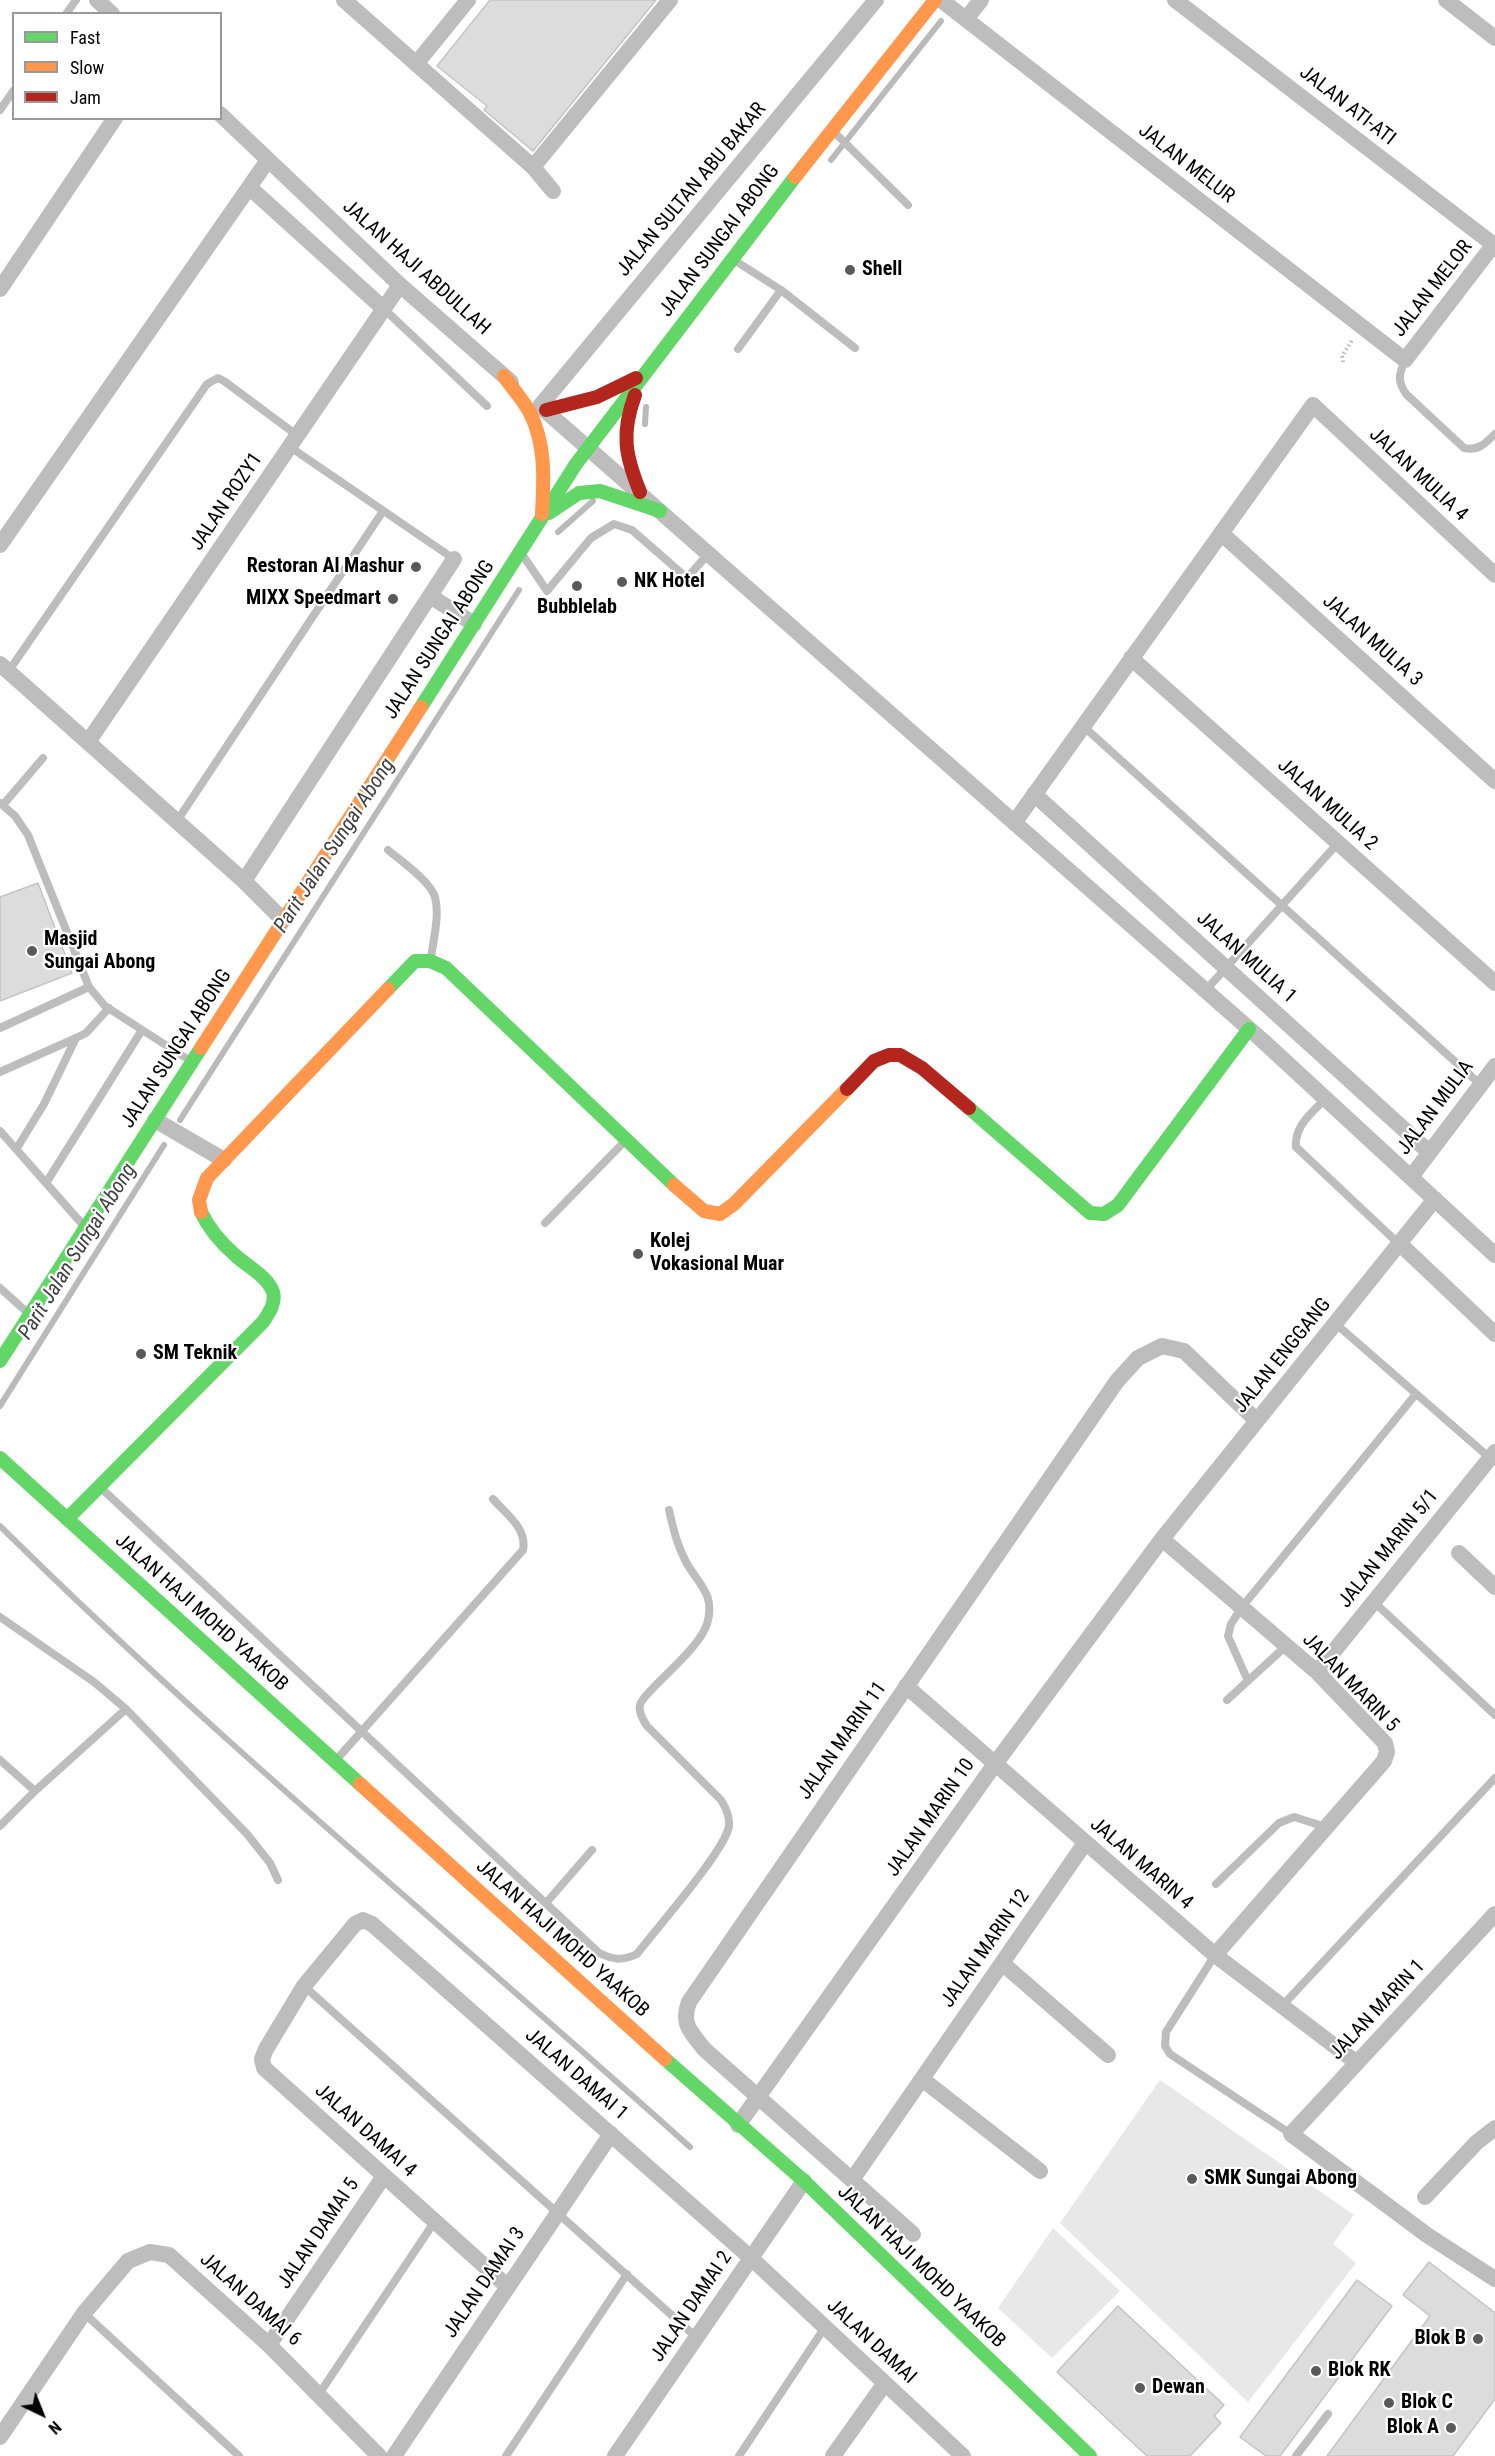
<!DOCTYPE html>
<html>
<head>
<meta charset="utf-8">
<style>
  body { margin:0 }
  #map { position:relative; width:1495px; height:2456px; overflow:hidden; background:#fff; font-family:"Roboto Condensed",sans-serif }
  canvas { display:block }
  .legend { position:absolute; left:12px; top:12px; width:210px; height:108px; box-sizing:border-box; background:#fff; border:2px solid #999; margin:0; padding:8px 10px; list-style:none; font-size:18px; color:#000 }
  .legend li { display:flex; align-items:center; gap:12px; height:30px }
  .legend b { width:30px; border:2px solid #999 }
  .north { position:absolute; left:12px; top:2384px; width:60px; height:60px; -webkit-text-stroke:4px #fff; paint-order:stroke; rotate:137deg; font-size:16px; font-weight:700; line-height:24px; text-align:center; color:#000 }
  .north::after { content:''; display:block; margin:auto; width:21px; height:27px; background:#000; clip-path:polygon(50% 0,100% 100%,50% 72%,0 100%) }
</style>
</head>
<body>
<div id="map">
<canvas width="1495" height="2456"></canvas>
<ul class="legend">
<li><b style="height:8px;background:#63d668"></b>Fast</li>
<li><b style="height:8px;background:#ff974d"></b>Slow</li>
<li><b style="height:8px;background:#b3261e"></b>Jam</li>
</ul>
<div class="north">N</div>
</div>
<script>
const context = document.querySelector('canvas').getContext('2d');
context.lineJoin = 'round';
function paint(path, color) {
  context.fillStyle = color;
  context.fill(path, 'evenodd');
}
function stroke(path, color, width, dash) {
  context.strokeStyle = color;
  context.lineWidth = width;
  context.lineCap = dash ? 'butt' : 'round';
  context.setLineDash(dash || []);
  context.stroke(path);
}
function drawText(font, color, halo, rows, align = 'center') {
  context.font = font + ' "Roboto Condensed",sans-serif';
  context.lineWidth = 4.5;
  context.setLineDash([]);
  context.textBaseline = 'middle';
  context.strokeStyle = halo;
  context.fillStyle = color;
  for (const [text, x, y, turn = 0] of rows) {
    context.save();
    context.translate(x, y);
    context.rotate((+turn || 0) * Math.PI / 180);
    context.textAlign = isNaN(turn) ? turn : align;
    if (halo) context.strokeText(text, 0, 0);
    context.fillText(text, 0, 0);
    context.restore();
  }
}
const green = new Path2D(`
  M1160 2080 1354 2215 1333 2244 1356 2263 1248 2402 1060 2223Z
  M1053 2228 1120 2291 1052 2358 998 2308Z`);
const stream = new Path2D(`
  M831 160 941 21
  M645 424 646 407
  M558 532 593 501
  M180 1120 519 590
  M0 1406 164 1145
  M0 1526C220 1744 460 1940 690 2147`);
const building = new Path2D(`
  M490 0H656L533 151 484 110 487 106 437 66Z
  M38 883 72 973 0 1001V897Z
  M1429 2262 1495 2313V2399L1453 2456H1327L1430 2316 1403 2295Z
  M1357 2280 1392 2306 1280 2456H1266L1240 2437Z
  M1118 2306 1224 2405 1214 2416 1221 2423 1190 2456H1147L1057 2372Z`);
const path = new Path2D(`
  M1343 362 1342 356 1353 339`);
const lane = new Path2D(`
  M66 14 76 0
  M0 110 14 90
  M833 131 908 205
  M734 260 781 290 855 348
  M384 309 487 406
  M738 349 781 290
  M1405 360C1399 374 1397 381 1406 394L1464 448C1478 451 1485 444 1495 434
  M290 447 454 559
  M522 554 547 591 591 538 614 524 632 530 687 578 708 554
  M8 672 207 384 218 378 224 381 298 436
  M1083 726 1481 1085
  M0 803 15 816 28 835 89 987 105 1006 192 1062
  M3 805 43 758
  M177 821 383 511
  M388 850C401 861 430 881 435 897 440 916 433 940 431 959
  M1205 991 1338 843
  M0 1028 89 987
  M0 1072 76 1038 86 1033 109 1008
  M1325 1099C1312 1113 1294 1126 1296 1147L1399 1244
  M0 1131 83 1225
  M17 1148 44 1104 76 1038
  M46 1183 142 1030
  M545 1223 624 1142
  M0 1288 29 1314
  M1336 1324 1491 1459
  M101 1488 599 1953C614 1960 622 1961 637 1954 656 1929 725 1851 729 1826 730 1816 726 1808 721 1800L647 1726C643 1720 638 1712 640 1705 642 1698 650 1692 654 1687 670 1670 700 1645 707 1624 716 1594 698 1584 686 1562 677 1545 673 1528 669 1510
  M1374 1602 1495 1715
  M0 1617 94 1682 126 1709 247 1834 270 1863 278 1880
  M1248 1681 1228 1636 1231 1624 1242 1607 1416 1394
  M1227 1700 1286 1646
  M337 1759 523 1550C527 1528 507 1515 493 1499
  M0 1760 35 1791 126 1709
  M0 1826 35 1791
  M1216 1884 1279 1823 1294 1817 1326 1827
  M546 1903 592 1850
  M1215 1955 1166 2032 1165 2046 1170 2054 1291 2134
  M304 1986 696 2337
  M1282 2006 1495 1778
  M84 2313 239 2456
  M319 2394 435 2221
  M506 2456 627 2274
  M739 2456 825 2327
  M1296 2456 1328 2414`);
const street = new Path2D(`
  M97 0 112 14
  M344 0 533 167 553 191
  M941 0 1405 360 1495 243
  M1175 0 1494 245
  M1446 0 1495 38
  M966 19 981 0
  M416 64 468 0
  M220 114 400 285 511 382
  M533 167 670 0
  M249 187 384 309
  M0 289 115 118
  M540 406 1263 1041 1495 1255
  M540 406 876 0
  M1221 533 1495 781
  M0 545 268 160
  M430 596 474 624
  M1131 658 1495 983
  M0 664 244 881 283 920
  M88 742 400 285
  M1034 794 1429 1152
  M1014 823 1313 405 1495 575
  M244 881 454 559
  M155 1120 224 1160
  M1411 1177 1495 1066
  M1400 1244 1495 1334
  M1162 1539 1317 1672 1385 1743 1387 1752 1384 1761 1215 1955
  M1459 1553 1495 1587
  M1317 1672 1495 1452
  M906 1686 1215 1955 1357 2063
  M1495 1914 1291 2134 1427 2235 1495 2279
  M1002 1963 1108 2055
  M922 2079 1040 2171
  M738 2125 995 1764 1162 1539 1435 1199
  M852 2180 1085 1843
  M1425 2197 1477 2142 1495 2128
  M913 2234 704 2049C690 2031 681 2024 689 2002L1117 1381 1138 1358 1162 1346 1184 1351 1257 1421
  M508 2287 264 2068 262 2059 266 2049 304 1986 355 1924 363 1920 372 1924 751 2258 963 2456
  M269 2345 384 2176
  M0 2437 84 2313 128 2261 150 2252 169 2255 269 2345 379 2456
  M394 2456 611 2134
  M615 2456 804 2181
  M833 2456 885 2383`);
const fast = new Path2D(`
  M549 513 579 493 600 491 660 511
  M421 707 576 464 795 177
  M388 989 415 961H430L446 968 674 1185
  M969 1108 1090 1213 1104 1214 1118 1205 1249 1029
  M0 1361 201 1048
  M0 1458 360 1784
  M67 1519 263 1322C269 1313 276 1303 273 1292 268 1277 247 1266 236 1256 221 1243 209 1229 201 1212
  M665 2059 804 2181 1090 2456`);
const slow = new Path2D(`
  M795 177 935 0
  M504 376C512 388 522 399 529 411 546 443 544 479 542 514
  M201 1048 421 707
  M674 1185 704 1211 720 1214 734 1204 847 1089
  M201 1212 199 1200 207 1178 388 989
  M360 1784 665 2059`);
const jam = new Path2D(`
  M635 395C621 433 625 455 640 492
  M546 410 597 397 636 378
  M847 1089 874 1061 889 1055H900L922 1068 969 1108`);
const markers = [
  [850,270,6,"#595959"],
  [416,567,6,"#595959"],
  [622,582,6,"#595959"],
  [577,586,6,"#595959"],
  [393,599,6,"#595959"],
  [32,951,6,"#595959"],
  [638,1254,6,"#595959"],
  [141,1354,6,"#595959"],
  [1192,2179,6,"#595959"],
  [1478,2339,6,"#595959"],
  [1316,2371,6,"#595959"],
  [1140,2388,6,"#595959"],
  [1389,2403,6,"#595959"],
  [1451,2428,6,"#595959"]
];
const streetNames = [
  ["JALAN ATI-ATI",1347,106,38],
  ["JALAN MELUR",1186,164,38],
  ["JALAN SULTAN ABU BAKAR",692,190,-50],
  ["JALAN SUNGAI ABONG",720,241,-53],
  ["JALAN HAJI ABDULLAH",416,268,42],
  ["JALAN MELOR",1433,289,-52],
  ["JALAN MULIA 4",1418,475,43],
  ["JALAN ROZY1",227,502,-56],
  ["JALAN SUNGAI ABONG",440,640,-57],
  ["JALAN MULIA 3",1372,641,42],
  ["JALAN MULIA 2",1327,805,42],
  ["JALAN MULIA 1",1246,958,42],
  ["JALAN SUNGAI ABONG",177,1049,-57],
  ["JALAN MULIA",1436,1108,-53],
  ["JALAN ENGGANG",1283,1356,-51],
  ["JALAN MARIN 5/1",1389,1549,-51],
  ["JALAN HAJI MOHD YAAKOB",201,1613,42],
  ["JALAN MARIN 5",1350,1683,46],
  ["JALAN MARIN 11",843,1741,-55],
  ["JALAN MARIN 10",931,1818,-55],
  ["JALAN MARIN 4",1141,1864,41],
  ["JALAN HAJI MOHD YAAKOB",562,1939,42],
  ["JALAN MARIN 12",986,1949,-55],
  ["JALAN MARIN 1",1378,2010,-47],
  ["JALAN DAMAI 1",576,2075,41],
  ["JALAN DAMAI 4",365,2131,42],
  ["JALAN DAMAI 5",319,2234,-56],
  ["JALAN HAJI MOHD YAAKOB",921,2267,44],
  ["JALAN DAMAI 3",485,2283,-56],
  ["JALAN DAMAI 6",250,2300,42],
  ["JALAN DAMAI 2",692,2307,-56],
  ["JALAN DAMAI",871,2342,43]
];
const poiNames = [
  ["Shell",862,270],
  ["Restoran Al Mashur",404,567,"right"],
  ["NK Hotel",634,582],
  ["MIXX Speedmart",381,599,"right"],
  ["Bubblelab",577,608,"center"],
  ["Masjid",44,940],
  ["Sungai Abong",44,963],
  ["Kolej",650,1242],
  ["Vokasional Muar",650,1265],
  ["SM Teknik",153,1354],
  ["SMK Sungai Abong",1204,2179],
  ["Blok B",1466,2339,"right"],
  ["Blok RK",1328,2371],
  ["Dewan",1152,2388],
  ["Blok C",1401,2403],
  ["Blok A",1439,2428,"right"]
];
const waterNames = [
  ["Parit Jalan Sungai Abong",335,846,-57],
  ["Parit Jalan Sungai Abong",78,1252,-58]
];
paint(green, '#e8e8e8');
stroke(stream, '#bababa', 6);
paint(building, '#dcdcdc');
stroke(building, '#c4c4c4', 1.5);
stroke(path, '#b8b8b8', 4, [1.5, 3]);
stroke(lane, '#bdbdbd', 8);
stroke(street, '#bdbdbd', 16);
stroke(fast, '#63d668', 14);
stroke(slow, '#ff974d', 14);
stroke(jam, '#b3261e', 14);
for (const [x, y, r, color] of markers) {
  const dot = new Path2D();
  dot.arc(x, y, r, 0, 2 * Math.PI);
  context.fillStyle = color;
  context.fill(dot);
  stroke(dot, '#fff', 2);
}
drawText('20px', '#000', '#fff', streetNames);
drawText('bold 20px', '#000', '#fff', poiNames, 'left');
drawText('italic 21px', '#3e3e3e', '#fff', waterNames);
</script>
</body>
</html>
